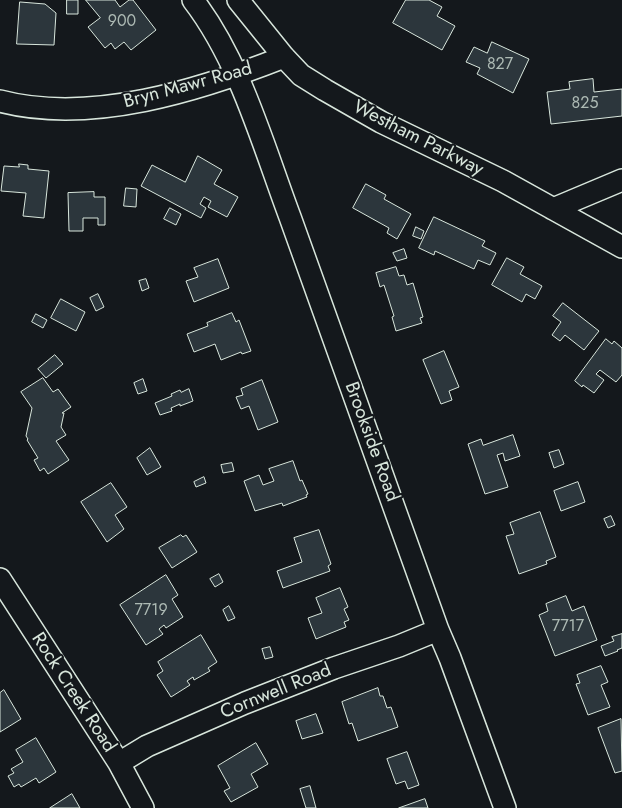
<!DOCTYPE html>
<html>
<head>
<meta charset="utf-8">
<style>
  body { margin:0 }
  canvas { display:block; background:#14181c }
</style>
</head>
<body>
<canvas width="622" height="808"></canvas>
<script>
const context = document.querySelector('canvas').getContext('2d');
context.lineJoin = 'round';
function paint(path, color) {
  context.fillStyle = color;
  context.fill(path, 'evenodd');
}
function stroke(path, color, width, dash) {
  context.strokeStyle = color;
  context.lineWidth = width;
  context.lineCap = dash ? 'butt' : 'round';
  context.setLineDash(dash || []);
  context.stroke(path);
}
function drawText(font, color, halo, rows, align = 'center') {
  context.font = font + ' Jost,sans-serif';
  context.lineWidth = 4;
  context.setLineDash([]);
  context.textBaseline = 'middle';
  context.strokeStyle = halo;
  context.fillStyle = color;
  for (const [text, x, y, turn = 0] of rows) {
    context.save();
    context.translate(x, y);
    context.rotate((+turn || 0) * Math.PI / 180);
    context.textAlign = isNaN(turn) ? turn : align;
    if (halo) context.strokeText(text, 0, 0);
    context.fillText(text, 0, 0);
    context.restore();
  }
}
const building = new Path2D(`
  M67 0H78V14H67Z
  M86 0H115L120 7 129 0H133L156 30 131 50 124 42 115 49 111 43 105 48 88 27 100 18Z
  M406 0H429L442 7 437 16 455 26 442 50 393 23Z
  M20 2 45 4 56 13 54 45 17 44Z
  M492 42 529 59 513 93 477 74 480 68 466 62 474 47 487 53Z
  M593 79 594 92 622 89V116L551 124 547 92 570 89 569 82Z
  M198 156 222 170 214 184 238 197 227 217 208 207 211 201 204 197 200 204 206 208 201 218 141 186 152 165 185 182Z
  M19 164 28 165V169L49 171 44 218 23 216 26 193 1 191 4 166 19 167Z
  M366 184 386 195 384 199 411 214 397 239 387 233 389 228 353 208Z
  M126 188 137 189 136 207 124 206Z
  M94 192V197H105V225H98V218H83V231H69L68 193Z
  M170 208 181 214 176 225 164 219Z
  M434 217 485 241 482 246 496 253 490 265 478 260 474 269 435 251 434 255 419 248Z
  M416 227 424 231 421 239 413 236Z
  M404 249 407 258 397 261 393 253Z
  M507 258 524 267 520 274 542 286 535 299 526 294 522 302 492 285Z
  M218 259 229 288 194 302 186 281 198 277 194 268Z
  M396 267 399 276 404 275 407 285 413 283 423 317 420 318 422 323 396 331 392 317 394 316 384 285 380 287 376 273Z
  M146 279 149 288 142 291 139 281Z
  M98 294 104 307 96 311 90 298Z
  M61 299 85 312 76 331 51 318Z
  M563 303 599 331 584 350 565 335 560 341 552 335 561 322 553 316Z
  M232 313 236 322 239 320 251 351 242 354 241 352 221 360 215 344 194 352 187 334 208 326 207 323Z
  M36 314 47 320 43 328 32 322Z
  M606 339 612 344 614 341 622 348V375L616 382 600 370 596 374 604 380 594 393 583 385 582 387 575 381Z
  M444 351 459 387 449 391 452 400 441 404 423 360Z
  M55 355 63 364 46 378 38 369Z
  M43 378 53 392 58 389 71 407 62 413H64L61 427 66 435 56 441 69 460 48 474 44 468 40 471 34 460 38 458 27 440 28 439 26 436 32 408 21 392Z
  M143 379 147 391 138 394 134 383Z
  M262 380 278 422 258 430 249 406 241 409 236 397 243 395 241 389Z
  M189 389 193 401 180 406V404L171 408 172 411 160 415 155 403 172 396 171 394 180 390 181 392Z
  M513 435 520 456 505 461 503 453 497 455 508 487 485 494 468 444 481 439 483 445Z
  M150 448 161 467 147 475 137 458Z
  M559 450 564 464 554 468 549 453Z
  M293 461 300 481 302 480 308 494 306 495 307 497 283 506 282 503 255 511 244 481 259 475 263 485 274 481 269 469Z
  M232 463 234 471 223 473 221 465Z
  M204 477 206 483 196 487 194 482Z
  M578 482 585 502 561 511 554 491Z
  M111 483 127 507 115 515 124 529 107 542 81 502Z
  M540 512 556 557 546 561 547 564 519 574 506 536 514 534 510 523Z
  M611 516 615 525 608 528 604 519Z
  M319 530 331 564 328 566 330 571 283 588 277 571 302 562 294 538Z
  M181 535 183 537 186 535 197 552 172 568 159 548Z
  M219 574 223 582 215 587 210 579Z
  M166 575 178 595 172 599 183 617 166 628 164 625 159 629 163 634 146 645 120 605Z
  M340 588 348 607 344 609 349 620 344 622 346 627 316 639 308 618 322 613 316 598Z
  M566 596 572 611 584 606 597 640 555 656 539 615 548 611 546 604Z
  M229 606 235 618 228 621 223 610Z
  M622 634V648L617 650 618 651 605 656 601 646 614 641 612 637Z
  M201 635 217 662 208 668 210 671 194 680 193 677 187 681 190 685 171 697 157 675 163 671 158 662Z
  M270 647 273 657 265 659 262 649Z
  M601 666 608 682 601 685 610 707 588 715 576 684 580 683 577 675Z
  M378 688 380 696H383L387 708 391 707 398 727 358 741 352 723 349 724 342 702Z
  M4 690 21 719 0 732V693Z
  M316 714 323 733 302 739 296 721Z
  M621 719 622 771 615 773 598 728Z
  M36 738 56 772 39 783 36 778 21 787 19 784 14 787 8 776 14 773 11 769 23 762 16 750Z
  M256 743 268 764 251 774 258 787 231 802 224 791 230 788 218 766Z
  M407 752 419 785 408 789 405 781 396 784 387 759Z
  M310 786 316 808H306L300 789Z
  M72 794 80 808H50Z
  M425 799 428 808H399Z`);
const minor = new Path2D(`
  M193 0C240 61 263 145 290 217 340 354 389 492 438 630L450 658 505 808
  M238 0 284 57 301 75 325 90 381 122 503 181 622 247
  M0 101C91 125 200 90 284 57
  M553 209 622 180
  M0 579 119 763 143 808
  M119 763 147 746 245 703 334 668 399 646 438 630`);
const numberNames = [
  ["900",122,22],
  ["827",500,65],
  ["825",585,104],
  ["7719",151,611],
  ["7717",568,627]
];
const streetNames = [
  ["Bryn Mawr Road",188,86,-15],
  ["Westham Parkway",418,139,27],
  ["Brookside Road",371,442,70],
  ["Cornwell Road",276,692,-22],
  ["Rock Creek Road",73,693,57]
];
paint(building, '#2c363c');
stroke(building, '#d8e6dc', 1);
stroke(minor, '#d8e6dc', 24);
stroke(minor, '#14181c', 21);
drawText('16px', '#adbab4', null, numberNames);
drawText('19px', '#d8e6dc', '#14181c', streetNames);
</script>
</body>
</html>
